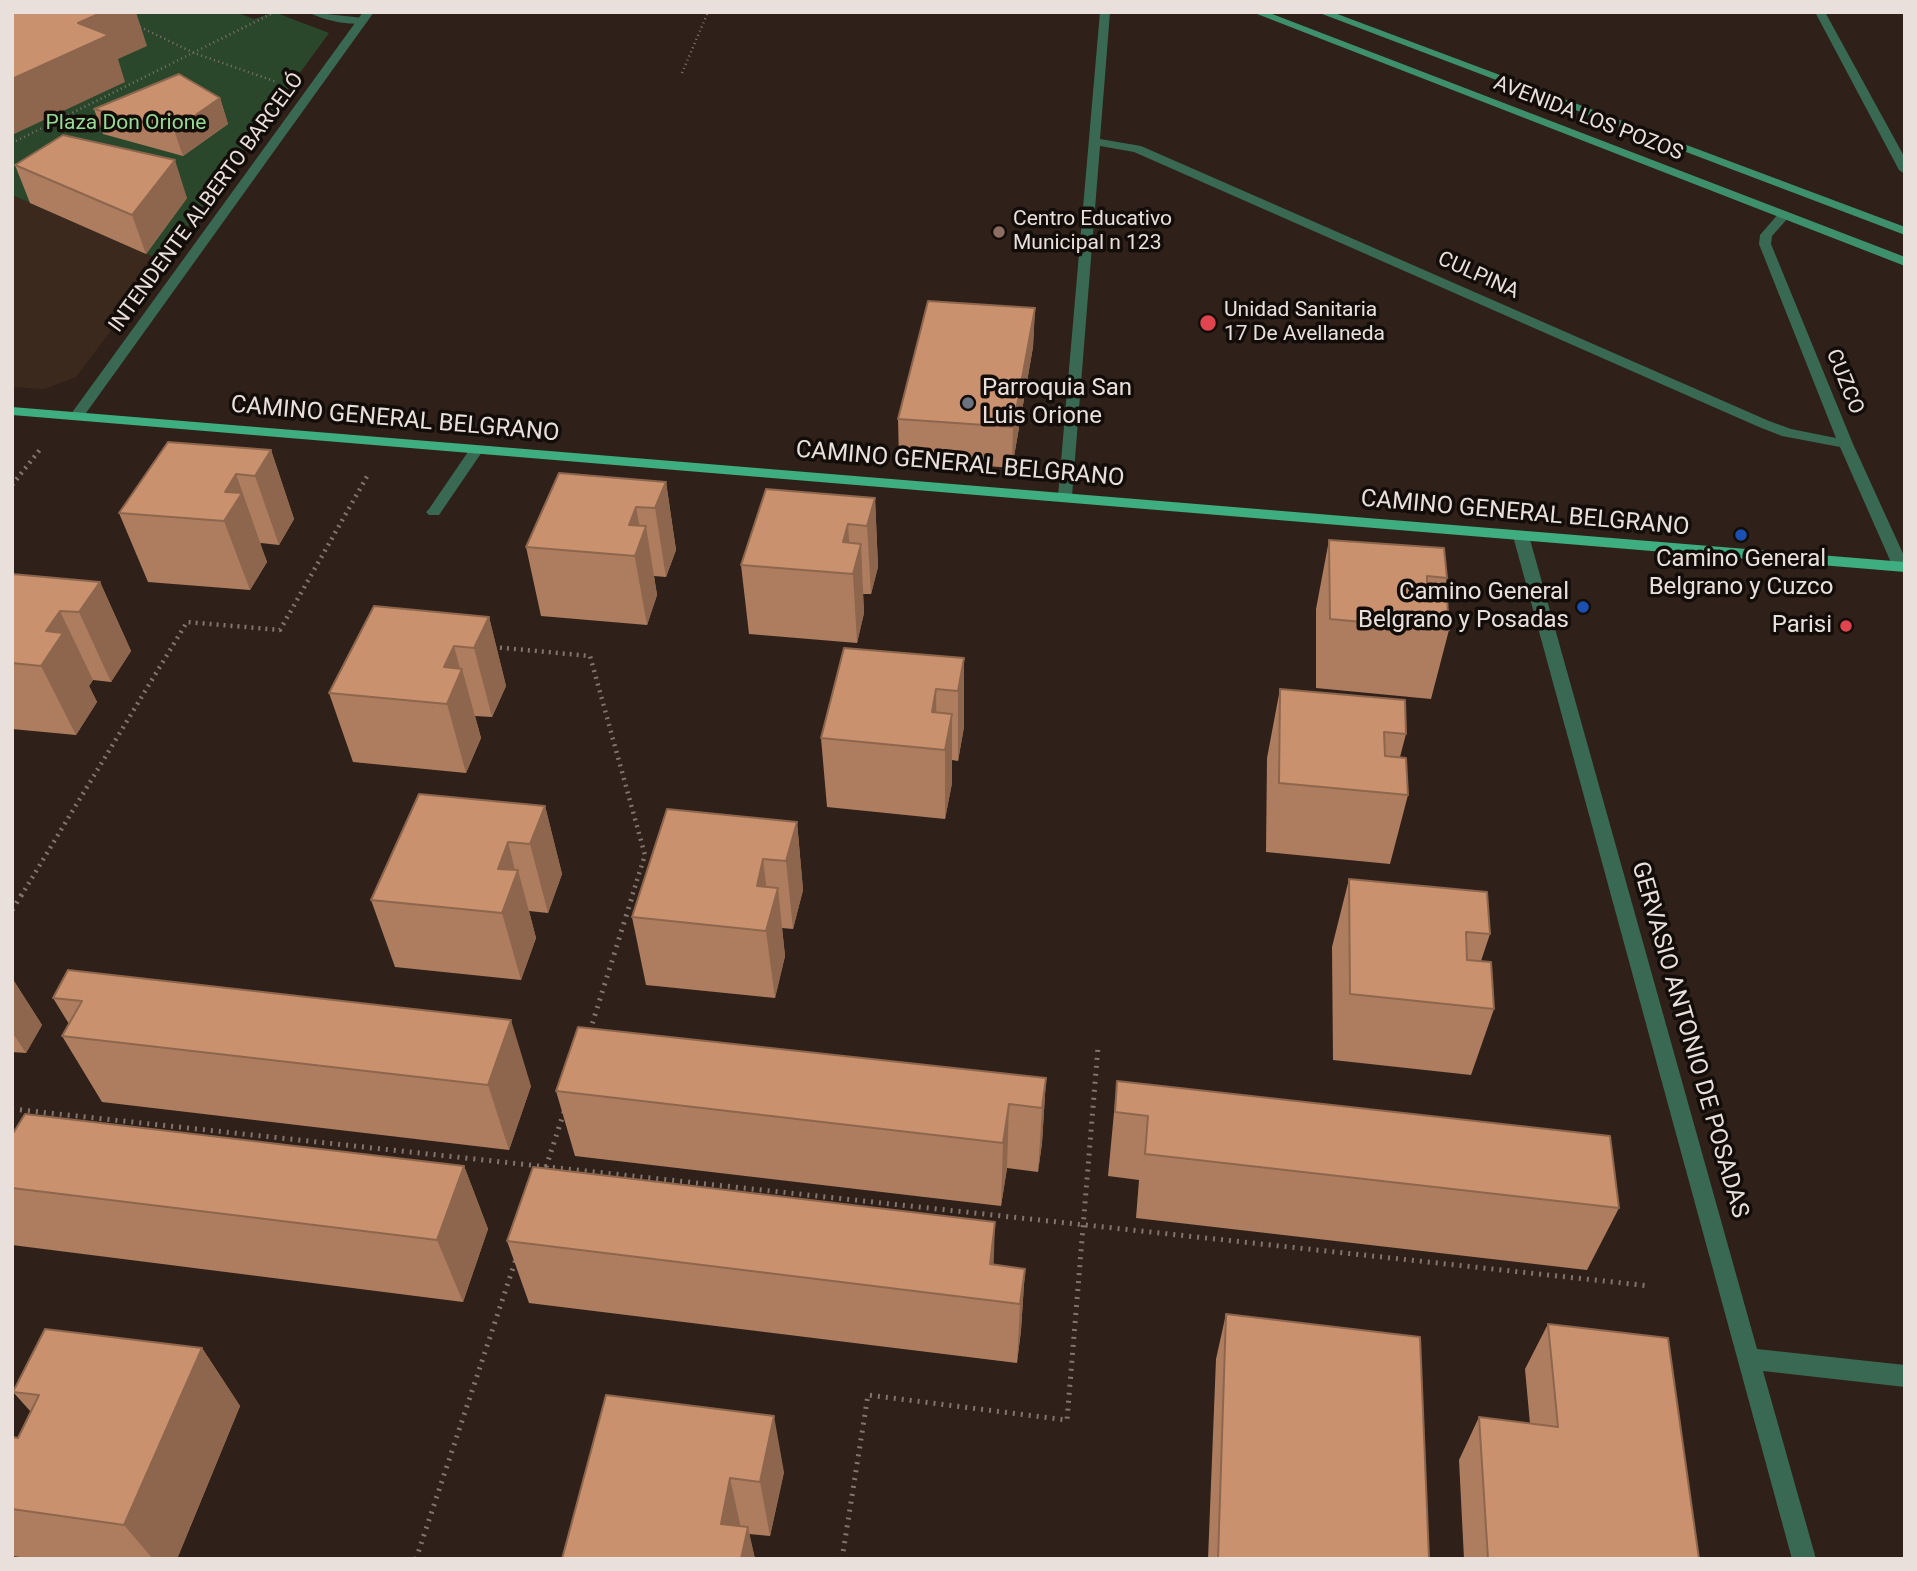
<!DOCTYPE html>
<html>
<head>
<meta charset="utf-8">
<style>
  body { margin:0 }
  #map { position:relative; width:1917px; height:1571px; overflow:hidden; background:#2f2119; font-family:Roboto,sans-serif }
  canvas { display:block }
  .frame { position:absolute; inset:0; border:14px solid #eae0db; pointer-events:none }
</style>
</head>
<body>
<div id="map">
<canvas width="1917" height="1571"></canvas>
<div class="frame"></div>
</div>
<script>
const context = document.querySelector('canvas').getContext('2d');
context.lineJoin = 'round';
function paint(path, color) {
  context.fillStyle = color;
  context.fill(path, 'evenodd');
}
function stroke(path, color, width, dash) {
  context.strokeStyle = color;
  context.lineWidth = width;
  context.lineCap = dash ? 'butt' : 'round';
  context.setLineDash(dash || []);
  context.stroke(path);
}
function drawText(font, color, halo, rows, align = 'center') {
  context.font = font + ' Roboto,sans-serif';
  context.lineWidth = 7;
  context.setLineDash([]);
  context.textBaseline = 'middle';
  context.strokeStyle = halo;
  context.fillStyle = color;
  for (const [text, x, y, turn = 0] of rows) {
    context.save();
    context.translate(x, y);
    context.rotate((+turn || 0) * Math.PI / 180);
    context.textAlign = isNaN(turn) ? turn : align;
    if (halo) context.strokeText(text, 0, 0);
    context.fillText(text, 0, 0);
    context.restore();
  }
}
const built = new Path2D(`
  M12 195 163 261 76 377 44 389 12 387Z`);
const green = new Path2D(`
  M12 12H235L254 19 274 12 329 33 163 261 12 195Z`);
const pathFar2 = new Path2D(`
  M136 25 194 53 277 82
  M682 73 708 12
  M12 143 275 12`);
const pathFar1 = new Path2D(`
  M12 485 42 447
  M493 647 590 656 645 855 632 896
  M21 896 187 622 280 630 369 473`);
const path = new Path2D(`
  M12 910 22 894
  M590 1031 633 894
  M12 1109 1650 1286
  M546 1167 565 1109
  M416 1559 516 1259
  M842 1559 868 1395 1067 1420 1098 1047`);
const lane = new Path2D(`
  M309 12 363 18 368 21C358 28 320 20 309 12Z`);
const street = new Path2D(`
  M363 12H374L81 420H71V414Z
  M1100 12H1110L1100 139 1141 146 1769 421 1791 429 1836 438 1759 244 1760 235 1780 212H1788V218L1772 236 1771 244 1853 444 1905 558V571H1896L1893 567 1840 447 1782 436 1759 427 1134 152 1100 146 1072 496 1070 499H1060L1058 496Z
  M1815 12H1825L1905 158V174L1899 170Z
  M477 445 484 449 439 515H429L426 512 429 509 472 446Z
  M1521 531 1529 536 1757 1349 1905 1365V1387L1763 1371 1816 1559H1792L1513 536Z`);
const secondary = new Path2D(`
  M1252 12H1267L1905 257V266Z
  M1317 12H1332L1905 227V235Z`);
const primary = new Path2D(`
  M12 407 1905 562V572L12 415Z`);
const wall = new Path2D(`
  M220 98 228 124 183 156 103 134 94 109Z
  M15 165 187 198 146 254 30 203Z
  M1035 308 1033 347 1012 468 899 459 898 419Z
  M271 450 294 519 279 545 261 543 260 544 267 562 250 590 148 582 119 513Z
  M666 482 676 550 666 577 654 576 657 595 647 625 541 616 526 547Z
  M875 498 878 567 871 594H863L864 613 857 643 749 634 741 565Z
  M1329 540 1447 578 1442 597 1449 630 1431 699 1316 688V609Z
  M12 574 100 582 131 651 111 682 93 680 89 686 97 702 76 735 12 729Z
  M489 617 506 686 492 717 475 716 481 738 466 773 353 762 329 693Z
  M964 658V727L958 761 952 760V783L945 819 827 807 821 738Z
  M1280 689 1406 734 1400 757 1408 795 1390 864 1266 852 1267 758Z
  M545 806 562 874 548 913 529 911 536 938 521 980 395 967 371 900Z
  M797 822 803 890 793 929 782 928 785 956 775 998 646 985 632 917Z
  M1349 879 1490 934 1481 961 1494 1009 1471 1075 1333 1060 1332 947Z
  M68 970 531 1086 509 1150 102 1102 62 1036 69 1024 53 998Z
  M12 978 42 1025 26 1053 12 1052Z
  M1046 1078 1042 1143 1038 1172 1007 1168 1001 1206 575 1156 556 1091Z
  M1117 1081 1619 1208 1587 1270 1136 1218 1139 1180 1108 1176Z
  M12 1135 464 1166 488 1229 463 1302 12 1245Z
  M507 1241 1025 1269 1021 1330 1017 1363 529 1303Z
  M1226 1314 1429 1559H1208L1216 1359Z
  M1548 1324 1699 1559H1464L1459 1460 1479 1417 1530 1424 1525 1369Z
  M202 1348 240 1406 177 1559H35L12 1556V1437L18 1438 31 1412 13 1392Z
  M606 1395 784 1472 770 1536 749 1534 755 1559H562Z`);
const shadedWall = new Path2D(`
  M103 12H136L147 46 118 59 125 82 12 135V79L78 23Z
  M220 98 228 124 183 156 174 130Z
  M175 160 187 198 146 254 132 215Z
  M1035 308 1033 347 1012 468 1013 427Z
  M271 450 294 519 279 545 255 476Z
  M236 474 267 562 250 590 224 521 225 492Z
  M666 482 676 550 666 577 655 508Z
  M875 498 878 567 871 594 867 526Z
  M636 507 642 539 646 526 657 595 647 625 629 525Z
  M848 524 851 574 843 542Z
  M861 544 864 613 857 643 853 574Z
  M100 582 131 651 111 682 79 612Z
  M60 611 93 680 89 686 97 702 76 735 41 666 46 631Z
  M489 617 506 686 492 717 474 648Z
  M454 646 461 672 462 669 481 738 466 773 447 704 444 667Z
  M964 658V727L958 761V691Z
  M936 689 937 749 932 712Z
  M952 714V783L945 819V750Z
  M545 806 562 874 548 913 530 844Z
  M797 822 803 890 793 929 786 861Z
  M508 842 516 874 518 870 536 938 521 980 502 913 498 869Z
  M763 859 770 917 778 888 785 956 775 998 766 931 757 886Z
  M12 978 42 1025 26 1053 12 1032Z
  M511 1020 531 1086 509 1150 488 1085Z
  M1046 1078 1042 1143 1038 1172 1042 1108Z
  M1009 1104 1007 1168 1001 1206 1003 1143Z
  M464 1166 488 1229 463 1302 437 1240Z
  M995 1222 993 1284 990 1264Z
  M1025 1269 1021 1330 1017 1363 1020 1304Z
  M202 1348 240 1406 177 1559H153L124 1525Z
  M774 1416 784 1472 770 1536 760 1482Z
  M730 1478 742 1533 721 1524Z
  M748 1527 755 1559H741Z`);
const building = new Path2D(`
  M12 12H103L78 23 109 35 12 79Z
  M179 74 220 98 174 130 94 109Z
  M63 135 175 160 132 215 15 165Z
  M928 301 1035 308 1013 427 898 419Z
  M168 442 271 450 255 476 236 474 225 492 242 493 224 521 119 513Z
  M559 473 666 482 655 508 636 507 629 525 646 526 635 556 526 547Z
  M766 489 875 498 867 526 848 524 843 542 861 544 853 574 741 565Z
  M1329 540 1444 548 1447 578 1427 576V596L1447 597 1449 630 1330 619Z
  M12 574 100 582 79 612 60 611 46 631 63 633 41 666 12 663Z
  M374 606 489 617 474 648 454 646 444 667 462 669 447 704 329 693Z
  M844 648 964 658 958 691 936 689 932 712 952 714 945 750 821 738Z
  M1280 689 1405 700 1406 734 1384 732 1385 756 1406 758 1408 795 1279 783Z
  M419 794 545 806 530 844 508 842 498 869 518 870 502 913 371 900Z
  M667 809 797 822 786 861 763 859 757 886 778 888 766 931 632 917Z
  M1349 879 1487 892 1490 934 1466 932 1467 960 1491 962 1494 1009 1350 994Z
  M68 970 511 1020 488 1085 62 1036 82 1001 53 998Z
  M578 1027 1046 1078 1042 1108 1009 1104 1003 1143 556 1091Z
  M1117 1081 1610 1136 1619 1208 1145 1154 1148 1116 1115 1112Z
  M25 1114 464 1166 437 1240 12 1188V1135Z
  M533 1167 995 1222 990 1264 1025 1269 1020 1304 507 1241Z
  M1226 1314 1420 1337 1429 1559H1218Z
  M1548 1324 1668 1338 1699 1559H1488L1479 1417 1558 1427Z
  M45 1329 202 1348 124 1525 12 1509V1437L18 1438 39 1395 13 1392Z
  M606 1395 774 1416 760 1482 730 1478 721 1524 748 1527 741 1559H562Z`);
const markers = [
  [999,232,7,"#8d6e63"],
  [1208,323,9,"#e0444e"],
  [968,403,7,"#6b7280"],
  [1741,535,7,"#1a4fb4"],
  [1583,607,7,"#1a4fb4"],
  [1846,626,7,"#e0444e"]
];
const farStreetnames = [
  ["AVENIDA LOS POZOS",1588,119,21],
  ["INTENDENTE ALBERTO BARCELÓ",207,203,-54],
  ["CULPINA",1478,276,24],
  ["CUZCO",1844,382,68]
];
const farParknames = [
  ["Plaza Don Orione",126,124]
];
const farPoinames = [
  ["Centro Educativo",1013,220],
  ["Municipal n 123",1013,244],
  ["Unidad Sanitaria",1224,311],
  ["17 De Avellaneda",1224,335]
];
const poiNames = [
  ["Parroquia San",982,389,"left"],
  ["Luis Orione",982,417,"left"],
  ["Camino General",1741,560,"center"],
  ["Belgrano y Cuzco",1741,588,"center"],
  ["Camino General",1569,593],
  ["Belgrano y Posadas",1569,621],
  ["Parisi",1832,626]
];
const streetNames = [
  ["CAMINO GENERAL BELGRANO",395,420,5],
  ["CAMINO GENERAL BELGRANO",960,465,5],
  ["CAMINO GENERAL BELGRANO",1525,514,5],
  ["GERVASIO ANTONIO DE POSADAS",1689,1040,74]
];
paint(built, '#3c291d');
paint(green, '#2a472b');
stroke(pathFar2, '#81756e', 2.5, [1, 3.5]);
stroke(pathFar1, '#81756e', 4.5, [2, 5]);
stroke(path, '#81756e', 5, [2, 6]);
paint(lane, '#396952');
paint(street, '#396952');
paint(secondary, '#3e906c');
paint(primary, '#3ead7f');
paint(wall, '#ae7d5f');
paint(shadedWall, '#8d664d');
paint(building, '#ca916e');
stroke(building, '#8d664d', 2);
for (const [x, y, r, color] of markers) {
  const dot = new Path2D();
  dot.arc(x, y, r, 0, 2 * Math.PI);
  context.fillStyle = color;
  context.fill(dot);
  stroke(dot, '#130d09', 2.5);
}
drawText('21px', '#eae0db', '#130d09', farStreetnames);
drawText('21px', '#96da97', '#130d09', farParknames);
drawText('21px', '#eae0db', '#130d09', farPoinames, 'left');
drawText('24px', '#eae0db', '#130d09', poiNames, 'right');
drawText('24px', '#eae0db', '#130d09', streetNames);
</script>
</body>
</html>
